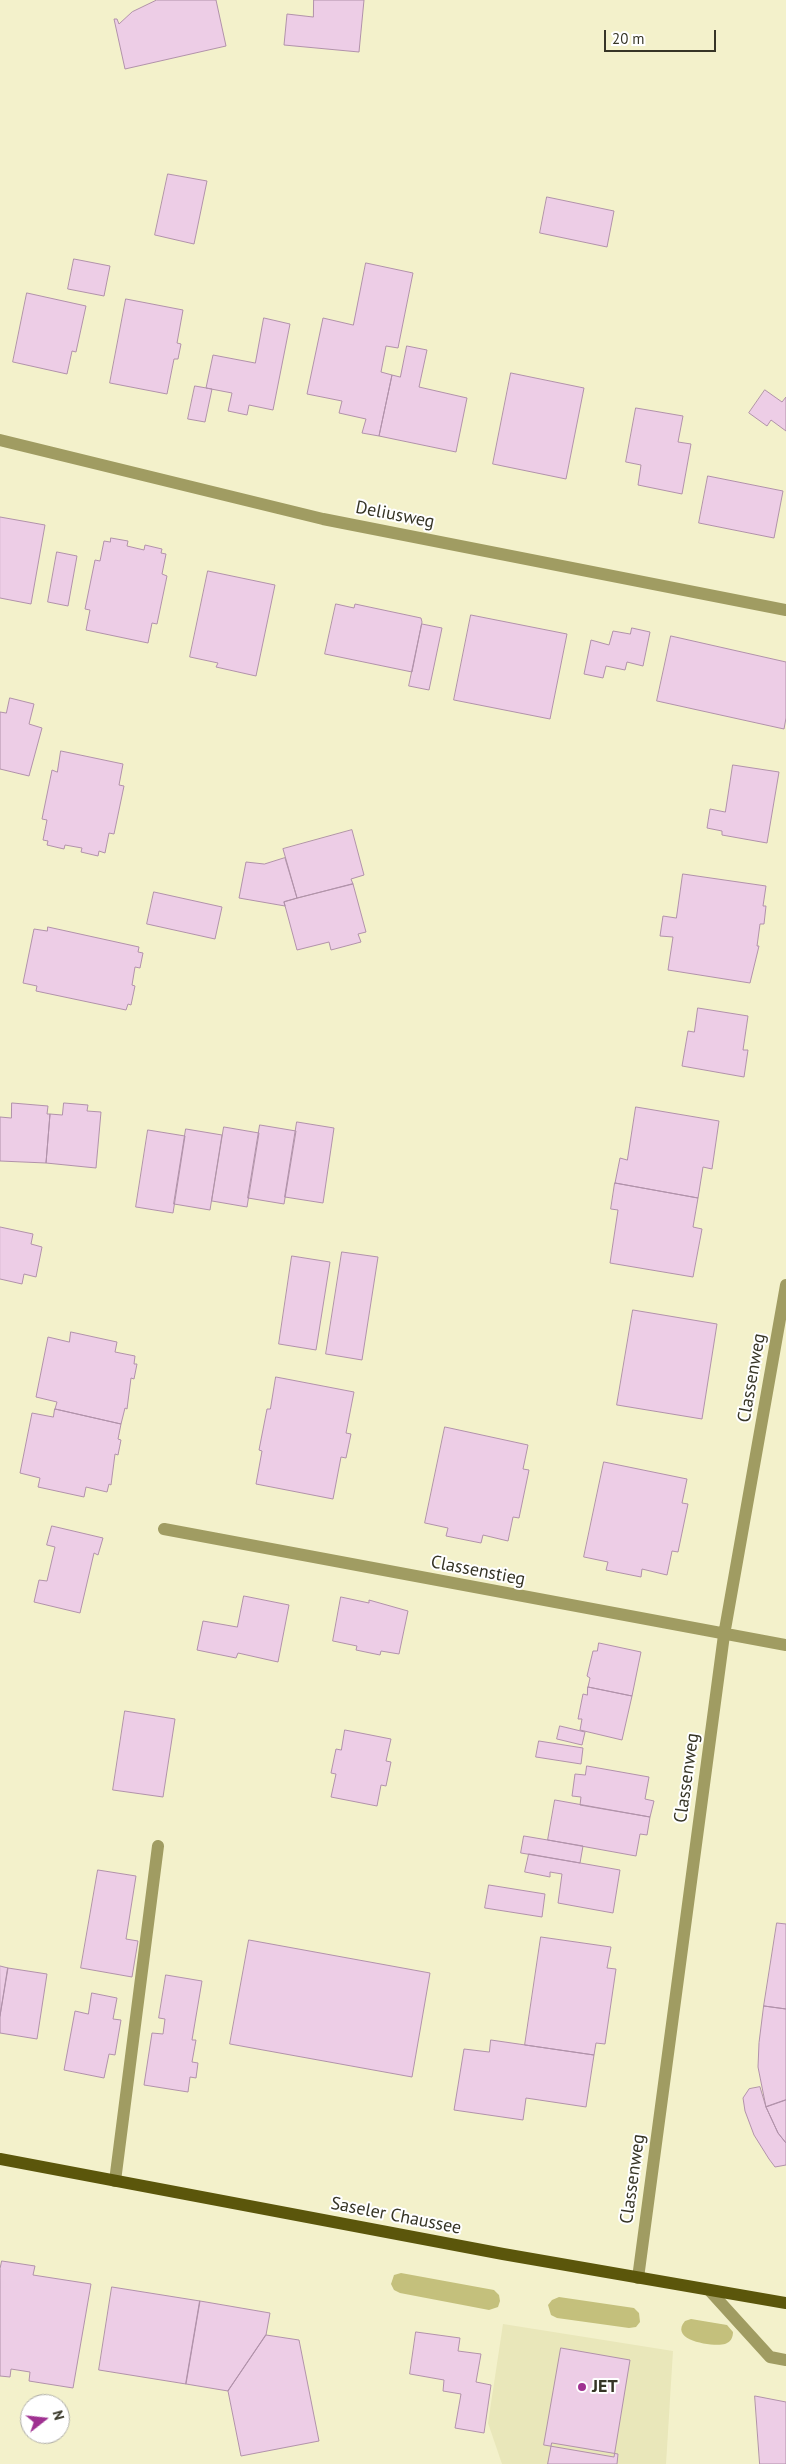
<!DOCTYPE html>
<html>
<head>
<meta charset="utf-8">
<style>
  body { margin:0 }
  #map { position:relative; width:786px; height:2464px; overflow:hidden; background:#f3f1cb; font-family:"PT Sans",sans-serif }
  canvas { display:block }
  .north { position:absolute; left:20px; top:2394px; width:50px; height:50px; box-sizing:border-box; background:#fff; border:1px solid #afaea8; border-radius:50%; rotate:74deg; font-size:14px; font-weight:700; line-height:20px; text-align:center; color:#363526 }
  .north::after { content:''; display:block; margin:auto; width:18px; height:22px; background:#9f3191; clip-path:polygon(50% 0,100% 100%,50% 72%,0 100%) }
  .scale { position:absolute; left:604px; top:30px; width:112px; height:22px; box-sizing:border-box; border:2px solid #363526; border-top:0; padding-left:6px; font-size:15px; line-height:18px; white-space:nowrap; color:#363526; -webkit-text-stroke:4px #fff; paint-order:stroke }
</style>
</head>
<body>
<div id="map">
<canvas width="786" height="2464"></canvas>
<div class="north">N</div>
<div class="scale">20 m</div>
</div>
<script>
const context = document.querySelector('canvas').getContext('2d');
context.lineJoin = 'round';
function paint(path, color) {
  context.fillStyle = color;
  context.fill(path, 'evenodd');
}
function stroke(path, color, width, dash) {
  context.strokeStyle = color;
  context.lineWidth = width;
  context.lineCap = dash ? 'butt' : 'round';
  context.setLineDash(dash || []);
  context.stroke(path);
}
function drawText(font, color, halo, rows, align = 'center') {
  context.font = font + ' "PT Sans",sans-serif';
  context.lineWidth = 4;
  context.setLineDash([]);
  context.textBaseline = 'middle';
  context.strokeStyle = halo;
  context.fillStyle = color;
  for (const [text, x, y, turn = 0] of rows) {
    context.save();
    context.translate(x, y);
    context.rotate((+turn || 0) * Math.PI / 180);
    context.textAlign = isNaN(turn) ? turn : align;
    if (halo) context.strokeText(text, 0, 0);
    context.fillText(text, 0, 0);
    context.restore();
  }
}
const built = new Path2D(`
  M503 2324 673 2351 666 2464H502L488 2423Z`);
const green = new Path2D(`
  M401 2273 494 2290 499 2295 500 2301 498 2307 489 2310 400 2293 394 2290 391 2284 394 2275Z
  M559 2297 634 2308 639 2313 640 2322 636 2327 629 2328 557 2318 551 2315 548 2305 552 2300Z
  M691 2319 727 2325 733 2332C733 2337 731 2342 725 2344 714 2347 668 2341 685 2321Z`);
const building = new Path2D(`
  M157 0H216L226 46 125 69 114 19H117L119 24 132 12Z
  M314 0H364L359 52 284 45 287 14 313 17Z
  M168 174 207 181 194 244 155 235Z
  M547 197 614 211 607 247 540 233Z
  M74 259 110 266 104 296 68 289Z
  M366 263 413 273 398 348 386 346 381 372 392 375 379 436 362 433 366 419 339 413 342 401 307 394 323 318 353 325Z
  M27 293 86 306 76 352 72 351 67 374 13 362Z
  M126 299 183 310 177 343 181 344 178 359H174L167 394 110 383Z
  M264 318 290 324 273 410 249 405 247 415 228 411 232 393 206 388 213 355 255 363Z
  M407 346 427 350 419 387 467 398 456 452 379 436 392 375 400 377Z
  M511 373 584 388 566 479 493 464Z
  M195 386 212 389 205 422 188 419Z
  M765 390 782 402 786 397V431L771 420 767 426 749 413Z
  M636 408 683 416 678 442 691 444 682 494 638 485 641 465 626 462Z
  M708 476 783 491 774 538 699 523Z
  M0 517 45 525 31 604 0 598Z
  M111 538 128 541 127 546 144 550 145 545 162 549 161 553 166 554 162 574 167 576 157 624 152 623 148 643 86 630 90 610 85 609 95 560 100 561 104 541 110 542Z
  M57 552 77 556 68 606 48 602Z
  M208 571 275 585 256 676 216 667 218 663 190 657Z
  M336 604 354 608 355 604 421 618 422 622 412 672 325 654Z
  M471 615 567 634 550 719 454 700Z
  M422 624 442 628 429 690 409 686Z
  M632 628 650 632 643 666 627 662 625 670 606 666 603 678 584 674 591 640 609 645 613 631 630 634Z
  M671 636 786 662V718L784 729 657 701Z
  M10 698 34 704 29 724 42 728 29 776 0 769V712L6 713Z
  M61 751 123 764 119 785 124 786 114 834 109 833 105 853 99 851 98 856 81 852 82 848 65 845 64 849 47 845 48 841 43 840 47 820 42 819 52 770 57 772Z
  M733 765 779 772 767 843 722 835V831L707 828 710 809 725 812Z
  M352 830 364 875 351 879 353 884 297 898 283 849Z
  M285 858 297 898 284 902 285 906 239 898 246 862 264 864Z
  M683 874 766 886 763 906H766L764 924H760L757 946H759L750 983 668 970 673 937 660 936 663 916 676 918Z
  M353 884 366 932 358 934 361 942 331 950 329 942 297 950 284 902Z
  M154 892 222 907 215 939 147 924Z
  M48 927 139 947 138 952 143 953 140 968 135 967 132 985 135 986 131 1005 128 1004 126 1010 36 991 37 986 23 983 34 929 47 931Z
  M698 1008 748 1016 743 1050H748L744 1077 682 1066 688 1031 694 1032Z
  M12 1103 48 1106 47 1114H50L46 1163 0 1161V1117L11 1118Z
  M64 1103 88 1105 87 1111 101 1112 96 1168 46 1163 50 1114 62 1115Z
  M636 1107 719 1121 712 1169 703 1167 698 1198 615 1183 620 1158 627 1160Z
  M297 1122 334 1128 323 1203 285 1197Z
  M260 1125 296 1131 284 1204 248 1198Z
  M224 1127 259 1133 247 1207 212 1201Z
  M186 1129 222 1135 210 1210 174 1204Z
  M148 1130 185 1136 173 1213 136 1207Z
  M615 1183 698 1198 693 1227 702 1229 693 1277 610 1263 618 1210 611 1209Z
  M0 1227 33 1234 31 1244 42 1247 36 1277 24 1274 22 1284 0 1279Z
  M342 1252 378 1257 362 1360 326 1354Z
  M292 1256 330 1262 316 1350 279 1344Z
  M633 1310 717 1324 702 1419 617 1405Z
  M71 1332 117 1342 115 1352 135 1356 134 1364H137L134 1379 131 1378 127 1409 125 1408 121 1424 55 1409 57 1402 36 1397 48 1337 69 1342Z
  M276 1377 354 1392 346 1433 351 1434 346 1458 341 1457 333 1499 256 1484 262 1451 259 1450 267 1409H270Z
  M55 1409 121 1424 118 1439 121 1440 118 1455 115 1454 111 1485 109 1484 107 1492 86 1487 84 1497 38 1487 40 1478 20 1473 32 1413 53 1417Z
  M445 1427 528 1445 523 1469 529 1470 519 1518 513 1517 508 1541 483 1535 481 1543 446 1536 448 1528 425 1523Z
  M604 1462 687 1479 682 1503 688 1504 678 1552 672 1551 667 1575 642 1569 641 1577 606 1570 608 1562 584 1557Z
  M52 1526 103 1538 98 1555 94 1553 80 1613 34 1602 39 1580 47 1581 55 1547 47 1545Z
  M244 1596 289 1605 278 1662 238 1653 236 1658 197 1650 203 1621 237 1627Z
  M341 1597 369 1603V1600L408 1611 399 1654 381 1651 380 1655 356 1650 357 1646 333 1641Z
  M599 1643 641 1652 632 1696 588 1687 590 1678 587 1676 593 1651H597Z
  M588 1687 632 1696 622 1740 580 1730 582 1719H578L583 1694 587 1695Z
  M125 1711 175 1719 163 1797 113 1790Z
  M560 1726 585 1732 582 1745 557 1739Z
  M345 1730 391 1739 386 1761 391 1762 386 1786 381 1785 377 1806 331 1797 336 1774 331 1773 336 1749 341 1750Z
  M539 1741 583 1748 581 1764 536 1757Z
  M587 1766 649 1777 645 1799 654 1801 650 1817 580 1805 581 1797 572 1796 575 1774 585 1775Z
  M555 1800 650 1817 647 1835 640 1834 636 1856 548 1840Z
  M524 1836 583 1846 580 1863 521 1853Z
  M529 1854 620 1870 613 1913 558 1903 562 1874 550 1872V1877L525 1872Z
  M98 1870 136 1876 126 1939 138 1941 132 1977 81 1968Z
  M489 1885 545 1894 542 1917 485 1908Z
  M777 1923 786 1924V2009L764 2006Z
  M541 1937 611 1947 607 1968 616 1969 605 2044 596 2043 594 2055 525 2045Z
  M249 1940 430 1973 412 2077 230 2044Z
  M0 1966 8 1968 0 2016Z
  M8 1968 47 1974 37 2039 0 2033V2016Z
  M166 1975 202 1981 192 2040H196L192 2062 198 2063 196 2078 190 2077 188 2092 144 2085 152 2033 163 2034 165 2019 159 2018Z
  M92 1993 117 1998 113 2019 121 2020 115 2055 109 2054 104 2078 64 2070 75 2011 88 2014Z
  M764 2006 786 2009V2100L766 2107 758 2067 759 2043Z
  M491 2040 594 2055 586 2107 526 2098 523 2120 454 2110 464 2049 489 2052Z
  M760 2087 766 2107 778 2133 786 2143V2165L775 2167 769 2159 754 2135 745 2111 743 2098 749 2089Z
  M786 2100V2143L778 2133 766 2107Z
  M2 2261 35 2266 33 2275 91 2284 73 2388 29 2381 30 2372 11 2369 10 2377 0 2376V2269Z
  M112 2287 200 2301 186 2384 99 2370Z
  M200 2301 270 2313 266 2335 228 2391 186 2384Z
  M416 2332 460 2338 458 2351 481 2354 476 2382 491 2385 484 2433 455 2428 461 2394 443 2391 444 2380 410 2374Z
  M266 2335 299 2340 319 2441 241 2456 228 2391Z
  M561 2348 630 2360 614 2457 544 2445Z
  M755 2396 786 2402V2464H760Z
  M552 2443 618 2454 617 2464H548Z`);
const minor = new Path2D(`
  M0 440 323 519 786 610
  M164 1529 786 1645
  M115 2181 158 1846
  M638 2278 724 1635 786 1285
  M710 2291 770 2357 786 2360`);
const major = new Path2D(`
  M0 2159 503 2254 786 2303`);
const markers = [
  [582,2387,5,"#9f3191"]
];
const streetNames = [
  ["Deliusweg",395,515,11],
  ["Classenweg",752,1378,-80],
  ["Classenstieg",478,1571,11],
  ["Classenweg",687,1778,-82],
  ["Classenweg",633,2179,-82],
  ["Saseler Chaussee",396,2216,11]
];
const poiNames = [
  ["JET",592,2387]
];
paint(built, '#e9e7ba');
paint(green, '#c4c07c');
paint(building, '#edcde6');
stroke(building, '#b192aa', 1);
stroke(minor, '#a09c62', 12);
stroke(major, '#5b560b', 12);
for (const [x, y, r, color] of markers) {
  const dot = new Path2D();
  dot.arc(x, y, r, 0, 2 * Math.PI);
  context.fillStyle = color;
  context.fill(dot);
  stroke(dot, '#fff', 2);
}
drawText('18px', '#363526', '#fff', streetNames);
drawText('bold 18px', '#363526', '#fff', poiNames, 'left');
</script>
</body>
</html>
